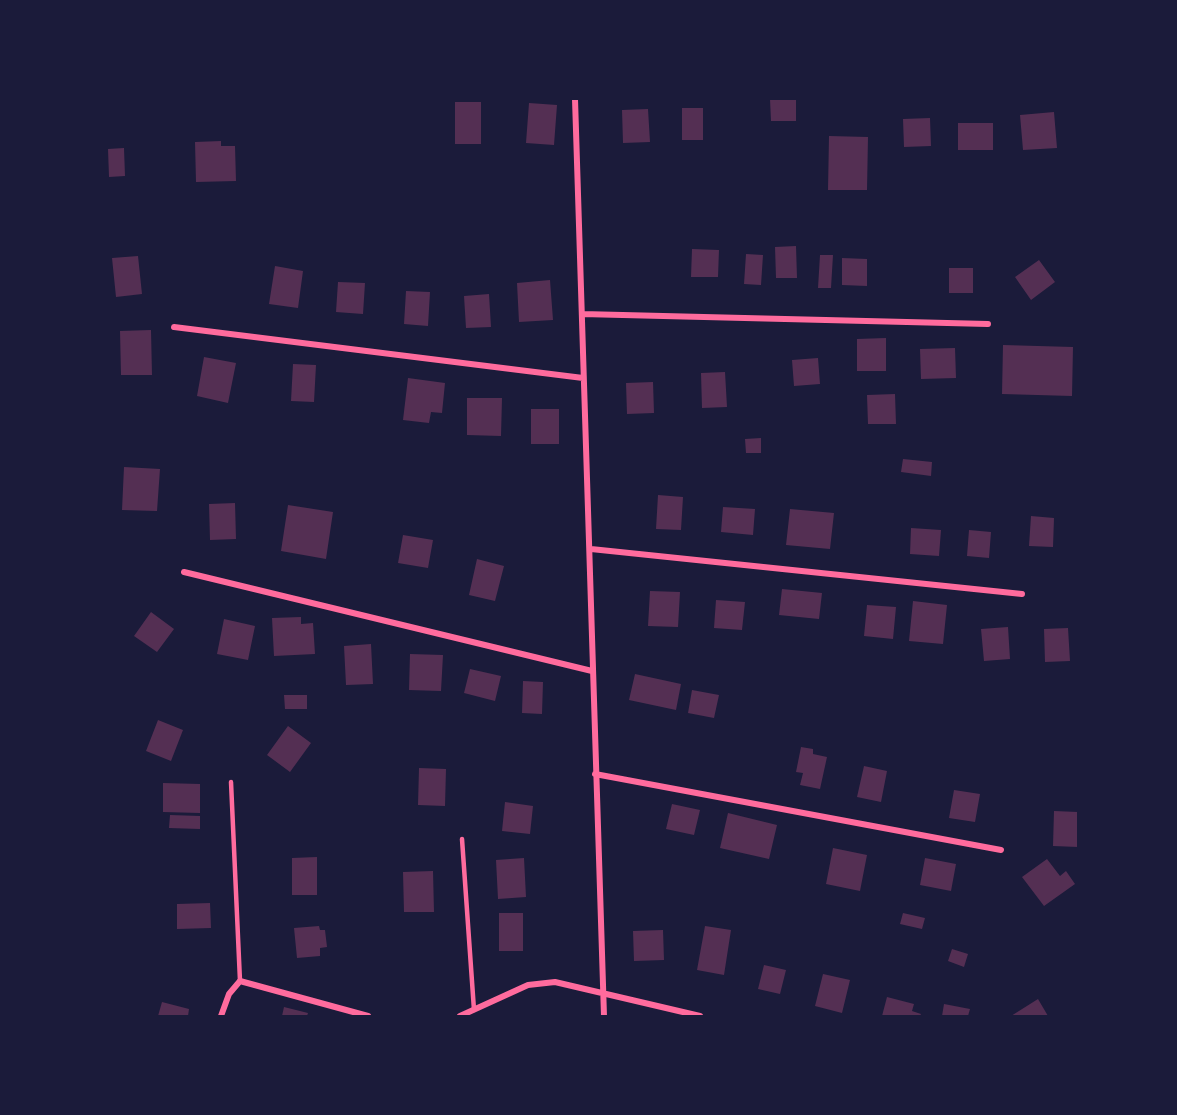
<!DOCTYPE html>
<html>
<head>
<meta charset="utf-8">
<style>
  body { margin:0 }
  #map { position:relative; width:1177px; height:1115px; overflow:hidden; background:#1b1b3a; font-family:Ubuntu,sans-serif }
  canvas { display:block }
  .frame { position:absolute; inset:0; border:100px solid #1b1b3a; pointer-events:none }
</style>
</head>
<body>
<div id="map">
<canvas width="1177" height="1115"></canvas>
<div class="frame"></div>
</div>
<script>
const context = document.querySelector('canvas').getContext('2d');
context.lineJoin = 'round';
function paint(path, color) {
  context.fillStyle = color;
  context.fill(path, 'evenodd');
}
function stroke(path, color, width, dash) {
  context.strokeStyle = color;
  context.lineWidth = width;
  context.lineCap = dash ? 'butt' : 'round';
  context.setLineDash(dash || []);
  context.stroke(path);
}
const building = new Path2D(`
  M770 99H796V121H771Z
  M455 102H481V144H455Z
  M529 103 557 105 554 145 526 143Z
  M682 108H703V140H682Z
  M648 109 650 142 623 143 622 110Z
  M1054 112 1057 148 1023 150 1020 115Z
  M930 118 931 146 904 147 903 119Z
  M958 123H993V150H958Z
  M829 136 868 137 867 190H828Z
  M221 141V146H235L236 181 196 182 195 142Z
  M124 148 125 176 109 177 108 149Z
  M796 246 797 278H776L775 247Z
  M692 249 719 250 718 277H691Z
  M746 254 763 255 761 285 744 284Z
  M820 255H833L831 288H818Z
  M138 256 142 294 116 297 112 258Z
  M842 258 867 259V286L842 285Z
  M1039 260 1055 282 1031 300 1015 277Z
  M275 266 303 271 298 308 269 304Z
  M949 268H973V293H949Z
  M550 280 553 320 519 322 517 283Z
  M338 282 365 283 363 314 336 312Z
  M406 291 430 292 428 326 404 324Z
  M489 294 491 327 466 328 464 296Z
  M151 330 152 375H121L120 331Z
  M886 338V371H857V339Z
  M1003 345 1073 347 1072 396 1002 394Z
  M955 348 956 378 921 379 920 349Z
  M204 357 236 363 228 403 197 396Z
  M818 358 820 384 794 386 792 360Z
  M293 364 316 365 314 402 291 401Z
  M725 372 727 407 702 408 701 373Z
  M408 378 445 383 442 413 431 412 429 423 403 420Z
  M653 382 654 413 627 414 626 383Z
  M895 394 896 424H868L867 395Z
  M467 398H502L501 436 467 435Z
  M531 409H559V444H531Z
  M761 438V453H746L745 439Z
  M903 459 932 462 931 476 901 472Z
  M124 467 160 469 157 511 122 510Z
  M658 495 683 497 681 530 656 529Z
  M235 503 236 539 210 540 209 504Z
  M288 505 333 512 326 559 281 551Z
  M723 507 755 509 753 535 721 532Z
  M790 509 834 513 830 549 786 545Z
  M1031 516 1054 518 1053 547 1029 546Z
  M911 528 941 530 939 556 910 554Z
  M969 530 991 532 989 558 967 556Z
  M403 535 433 540 428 568 398 563Z
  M477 559 504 566 495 601 469 595Z
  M782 589 822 593 819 619 779 615Z
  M650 591 680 592 678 627 648 626Z
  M716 600 745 602 742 630 714 628Z
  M913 601 947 605 943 644 909 641Z
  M867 605 896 607 893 639 864 636Z
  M151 612 174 629 157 652 134 636Z
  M301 617V624L313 623 315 654 274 656 272 618Z
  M224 619 255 626 248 660 217 654Z
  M1008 627 1010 659 984 661 981 629Z
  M1068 628 1070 661 1045 662 1044 629Z
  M371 644 373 684 346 685 344 646Z
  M410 654 443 655 441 691 409 690Z
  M470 669 501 676 495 701 464 693Z
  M635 674 681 684 676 710 629 700Z
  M523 681 543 682 542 714 522 713Z
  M692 690 719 695 714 718 688 713Z
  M284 695H307V709H285Z
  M158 720 183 730 171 761 146 751Z
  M288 726 311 743 290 772 267 755Z
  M801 747 813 749V754L827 757 820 789 800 785 803 773 796 772Z
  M864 766 887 771 881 802 857 797Z
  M419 768 446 769 445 806 418 805Z
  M163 783 200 784V813L163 812Z
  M954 790 980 794 975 822 949 818Z
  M505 802 533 806 530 834 502 831Z
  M672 804 700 810 694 835 666 829Z
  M1054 811 1078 812V847L1053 846Z
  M728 813 777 825 769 859 720 848Z
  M170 815 200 816V829L169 828Z
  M833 848 867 855 860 891 826 884Z
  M317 857V895H292V858Z
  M524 858 526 897 498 899 496 860Z
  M925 858 956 864 951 891 920 885Z
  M1047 859 1060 876 1066 871 1075 884 1044 906 1022 877Z
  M433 871 434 912H404L403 872Z
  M210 903 211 928 177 929V904Z
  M499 913H523V951H499Z
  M903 913 925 918 922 929 900 924Z
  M319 926 320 930H325L327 947 320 948V956L297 958 294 928Z
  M705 926 731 930 724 975 697 970Z
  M663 930 664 960 634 961 633 931Z
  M952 949 968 954 964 967 948 961Z
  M764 965 786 970 780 994 758 989Z
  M823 974 850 980 842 1013 815 1006Z
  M887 997 914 1004 912 1011 921 1014 920 1016H882Z
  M1038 999 1048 1016H1011Z
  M162 1002 189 1009 188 1016H158Z
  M944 1004 970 1009 968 1016H942Z
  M284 1007 308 1013 307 1016H282Z`);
const service = new Path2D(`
  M231 782 240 981
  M462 839 474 1010`);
const minor = new Path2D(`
  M575 99 604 1016
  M582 314 988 324
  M174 327 583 378
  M591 549 1022 594
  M184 572 592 671
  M595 774 1001 850
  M221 1016 229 994 240 981 368 1016
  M460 1016 528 985 555 982 700 1016`);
paint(building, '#542f53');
stroke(service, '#ff6b9d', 4.5);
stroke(minor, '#ff6b9d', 6);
</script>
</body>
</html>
